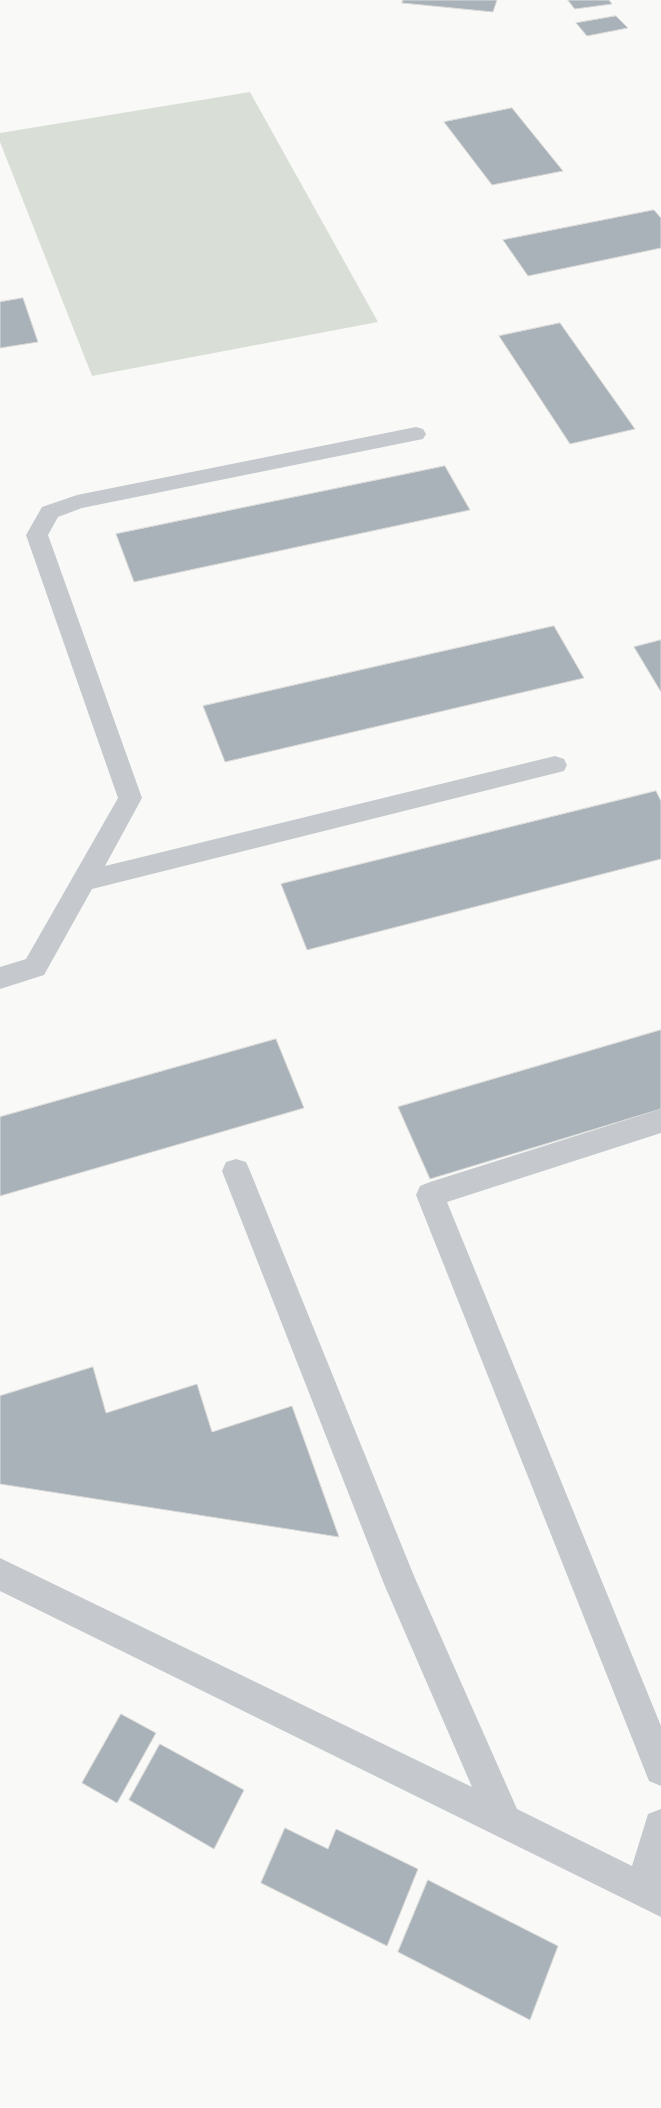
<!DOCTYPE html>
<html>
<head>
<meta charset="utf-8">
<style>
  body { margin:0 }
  canvas { display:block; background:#f9faf7 }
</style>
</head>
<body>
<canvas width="661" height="2108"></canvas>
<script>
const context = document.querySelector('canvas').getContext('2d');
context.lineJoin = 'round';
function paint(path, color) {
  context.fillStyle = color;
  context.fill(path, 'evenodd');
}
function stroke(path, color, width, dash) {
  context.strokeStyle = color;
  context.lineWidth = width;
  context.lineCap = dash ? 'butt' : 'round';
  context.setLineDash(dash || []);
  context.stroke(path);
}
const green = new Path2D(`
  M250 92 378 322 92 376 0 142V133Z`);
const building = new Path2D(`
  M403 0H497L493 12 402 3Z
  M568 0H609L612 4 575 9Z
  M616 16 628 28 587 36 576 23Z
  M512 108 563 171 492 185 444 122Z
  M654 210 661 218V248L528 276 503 240Z
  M23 298 38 342 0 348V302Z
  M560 323 635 429 570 444 499 336Z
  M445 466 470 510 134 582 116 534Z
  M554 626 584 678 225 762 203 706Z
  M661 640V692L634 647Z
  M656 791 661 801V859L307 950 281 884Z
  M661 1030V1109L430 1179 398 1107Z
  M276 1039 304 1108 0 1196V1117Z
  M93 1367 106 1413 197 1384 212 1432 292 1406 339 1537 0 1484V1396Z
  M121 1714 156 1733 117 1803 82 1783Z
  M160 1744 244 1790 214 1849 129 1800Z
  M285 1828 328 1849 336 1829 418 1869 387 1946 261 1883Z
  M428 1880 558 1946 530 2020 398 1952Z`);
const minor = new Path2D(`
  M416 427 423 429 426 434 423 439 82 508 58 517 48 535 142 798 105 866 555 756 564 759 567 765 564 771 92 889 44 975 0 989V967L26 959 118 798 26 535 42 507 77 495Z
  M661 1109V1133L447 1202 661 1726V1786L649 1781 416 1195 420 1186 430 1182Z
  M236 1159 246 1162 250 1171 414 1576 517 1809 632 1866 648 1814 661 1809V1917L0 1591V1558L472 1787 384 1584 222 1171 226 1162Z`);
paint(green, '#d9dfd6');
paint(building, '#a9b2b9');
stroke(building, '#dbdbd9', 1);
paint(minor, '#c5c9cd');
</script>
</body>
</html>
